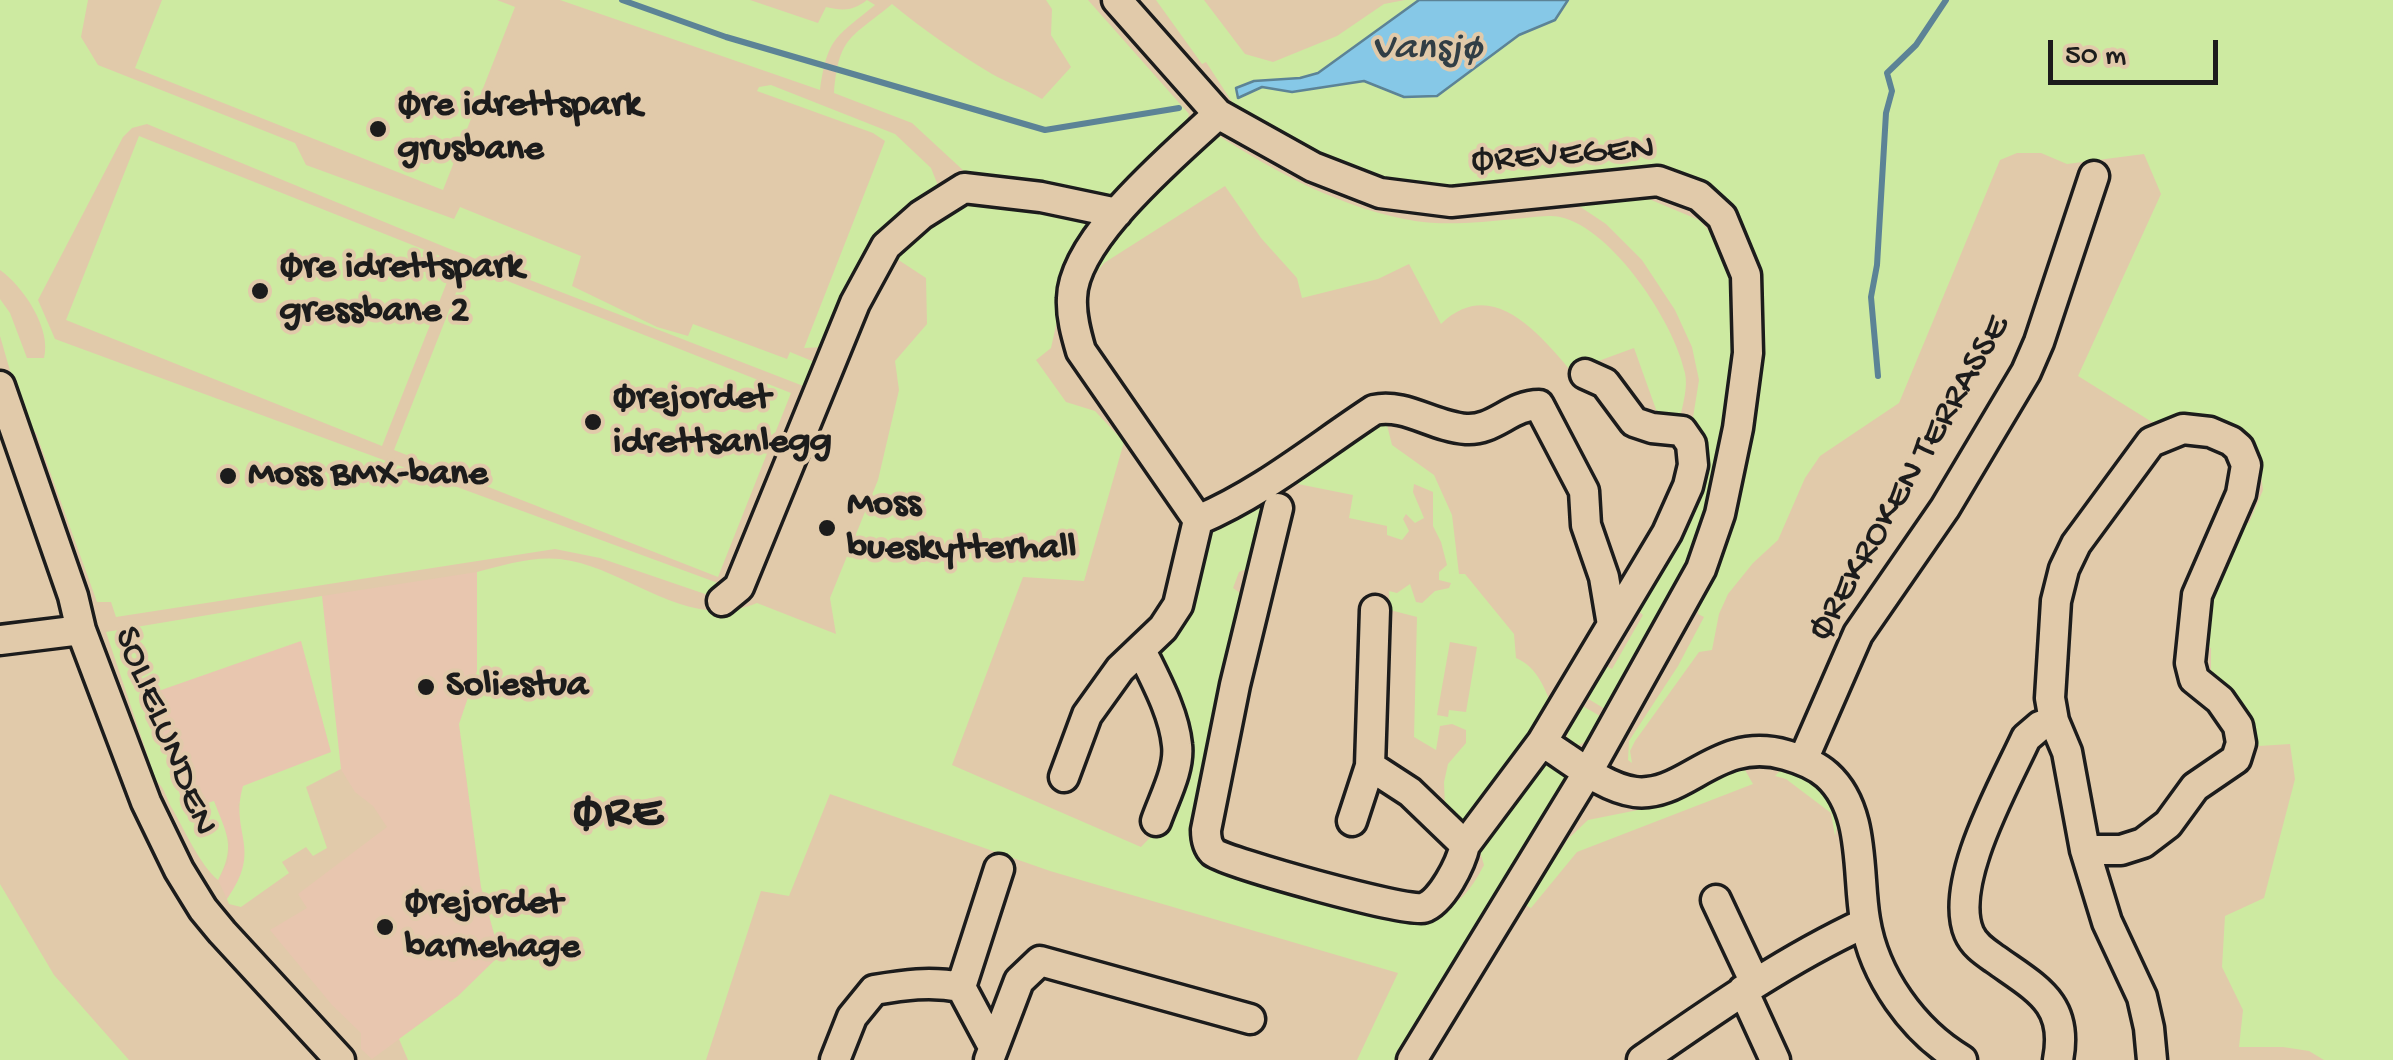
<!DOCTYPE html>
<html>
<head>
<meta charset="utf-8">
<style>
  body { margin:0 }
  #map { position:relative; width:2393px; height:1060px; overflow:hidden; background:#e1caaa; font-family:"Gochi Hand",sans-serif }
  canvas { display:block }
  .scale { position:absolute; left:2048px; top:40px; width:170px; height:45px; box-sizing:border-box; border:5px solid #1c1c1c; border-top:0; padding-left:12px; font-size:30px; line-height:35px; white-space:nowrap; color:#1c1c1c; -webkit-text-stroke:8px #e1caaa; paint-order:stroke }
</style>
</head>
<body>
<div id="map">
<canvas width="2393" height="1060"></canvas>
<div class="scale">50 m</div>
</div>
<script>
const context = document.querySelector('canvas').getContext('2d');
context.lineJoin = 'round';
function paint(path, color) {
  context.fillStyle = color;
  context.fill(path, 'evenodd');
}
function stroke(path, color, width, dash) {
  context.strokeStyle = color;
  context.lineWidth = width;
  context.lineCap = dash ? 'butt' : 'round';
  context.setLineDash(dash || []);
  context.stroke(path);
}
function drawText(font, color, halo, rows, align = 'center') {
  context.font = font + ' "Gochi Hand",sans-serif';
  context.lineWidth = 8;
  context.setLineDash([]);
  context.textBaseline = 'middle';
  context.strokeStyle = halo;
  context.fillStyle = color;
  for (const [text, x, y, turn = 0] of rows) {
    context.save();
    context.translate(x, y);
    context.rotate((+turn || 0) * Math.PI / 180);
    context.textAlign = isNaN(turn) ? turn : align;
    if (halo) context.strokeText(text, 0, 0);
    context.fillText(text, 0, 0);
    context.restore();
  }
}
const built = new Path2D(`
  M477 572V671L459 725 481 887 500 955 458 996 372 1059 361 1049V1033L332 1005 270 930 307 908 298 894 387 827 373 806 355 792 339 766 322 596Z
  M301 640 331 752 238 804 246 845 243 876 227 899 218 880 228 862 230 843 214 802 185 811 147 695Z`);
const green = new Path2D(`
  M0 0H88L81 37 98 65 295 143 306 165 454 219 460 207 581 256 572 286 657 327 688 336 693 324 787 359 790 352 817 363 811 389 445 247 147 124 132 128 123 137 38 300 55 339 726 586 720 593 708 595 600 558 555 549 116 617 111 602H97L36 433 26 426 0 336V299L10 313 27 358H44C52 329 23 286 0 270Z
  M162 0H497L515 7 443 190 135 68Z
  M560 0H750L818 23 826 7C843 11 853 11 867 0L875 5C835 38 828 37 820 90Z
  M1046 0H1088L1189 114 1185 128 1115 200 980 178 965 172 912 123 834 93C839 36 850 39 892 4 922 29 957 53 992 74 1008 83 1026 89 1042 99L1071 67 1051 35 1052 9Z
  M1156 0H1204L1245 54 1273 62 1337 36 1384 4 1405 0H1501L1514 38 1560 14 1568 0H2393V1060H2324L2309 1051 2283 1047H2239L2243 1010 2222 967 2225 916 2264 898 2295 779 2290 744 2259 746 2241 714 2218 687 2211 671V648L2199 646 2208 602 2238 523H2249L2263 490 2257 447 2232 428 2152 422 2078 376 2161 194 2144 154 2067 164 2041 153H2017L2000 160 1899 403 1820 456 1805 478 1778 540 1753 563 1728 594 1719 614 1712 650 1699 652 1635 741 1630 751 1632 763 1628 760 1629 741 1678 666 1704 617 1698 614 1703 588C1723 517 1780 349 1760 282 1754 264 1739 245 1730 228 1706 186 1703 175 1652 166L1442 190 1382 180 1279 138 1236 108 1206 62 1202 64Z
  M771 85 895 134 931 168 939 188 825 347 804 348 885 141 873 133 757 91 759 87Z
  M139 136 455 262 382 446 66 320Z
  M1219 136C1280 175 1344 209 1415 221 1446 226 1483 222 1514 219 1529 218 1546 214 1560 217 1612 228 1675 323 1685 373 1688 387 1683 404 1680 418L1666 413 1658 415 1634 348 1571 371C1539 334 1492 275 1441 324L1409 264 1378 279 1302 298 1297 278 1261 238 1225 186 1104 263 1092 278C1094 237 1187 163 1219 136Z
  M1637 194 1699 220 1718 241 1729 265 1739 303 1737 348 1723 446 1704 518 1666 606 1605 709 1577 692 1596 661 1612 669 1643 615 1632 605 1660 562 1691 430 1699 380 1692 347 1675 310 1642 260 1606 224 1570 200Z
  M986 197 1090 216 1091 224 1070 262 1051 348 1036 360 1066 402 1095 411 1124 442 1084 581 1023 577 952 765 1141 847 1165 822 1180 770 1153 648 1208 530 1384 413 1392 445 1434 475 1452 515 1459 574H1465L1514 634 1516 658C1539 668 1545 690 1554 711L1472 823 1461 827 1445 808 1444 782 1448 764 1466 743V730L1452 724 1440 726 1436 750 1414 737 1417 617 1390 610 1389 591 1397 593 1410 584 1416 602 1422 603 1435 591 1449 588 1451 583 1439 580V572L1447 565 1441 542 1433 526V492L1414 484 1413 492 1424 518 1415 523 1406 514 1403 519 1409 531 1402 540 1387 535V526L1349 518 1353 495 1283 481 1251 567 1239 572 1233 588 1247 598 1196 836 1425 915C1458 908 1469 893 1484 865L1480 852 1482 841 1540 764 1561 767 1566 777 1396 1060H1357L1398 973 1050 871 830 794 789 896 761 891 706 1060H408L399 1039 458 996 500 955 481 887 459 724 477 671V572C502 565 534 556 560 559 628 567 685 633 757 603L836 634 830 598 878 480 899 390 895 361 927 324 926 278 894 257C924 224 943 209 986 197ZM1450 642 1477 647 1466 712 1449 710 1448 717 1437 715Z
  M467 265 791 393 718 577 394 450Z
  M322 596 341 769 306 787 327 848 313 856 306 847 282 862 289 873 241 907 229 904 227 899C264 847 229 834 243 786L331 752 301 641 147 695 185 810 214 801C227 835 236 846 218 880 200 865 185 831 173 810 166 799 166 789 156 781L106 632Z
  M1574 701 1600 716C1593 730 1589 747 1570 746L1567 738Z
  M1737 765 1745 770 1753 784 1577 852 1531 908 1525 905 1568 839 1588 820 1648 808 1674 798Z
  M1783 768C1811 778 1845 803 1835 836L1831 813 1786 779 1775 776Z
  M0 884 54 975 129 1060H0Z`);
const water = new Path2D(`
  M1419 0H1568L1555 20 1519 35 1437 96 1404 97 1364 81 1292 92 1262 87 1238 98 1236 88 1254 81 1300 78 1318 73Z`);
const stream = new Path2D(`
  M622 0 726 37 1045 130 1179 108
  M1878 376 1871 297 1877 265 1886 113 1892 91 1887 73 1916 45 1946 0`);
const minor = new Path2D(`
  M1117 0 1218 114 1313 167 1380 193 1451 202 1658 181 1699 196 1722 217 1746 275 1748 353 1738 428 1720 514 1701 569 1589 770 1412 1060
  M0 386 73 596 81 630 146 802 179 870 203 909 222 932 340 1060
  M1278 508 1235 685 1206 830C1206 838 1207 846 1213 852 1224 862 1408 913 1423 908 1442 902 1461 863 1465 845L1542 742C1569 758 1603 788 1635 792 1686 798 1717 735 1786 755 1800 759 1816 765 1827 775 1866 810 1857 874 1865 920 1874 976 1913 1031 1962 1060
  M1198 520C1262 493 1316 448 1374 410 1405 403 1434 427 1466 429 1494 431 1511 405 1539 405L1584 491 1586 525 1604 577 1612 625
  M722 601 739 587 855 303 886 246 921 215 964 188 1041 197 1117 213
  M0 640 81 630
  M1141 650C1155 679 1174 713 1177 745 1180 769 1164 798 1156 821
  M2054 721 2040 726 2026 738C2005 784 1948 883 1969 933 1974 945 1985 952 1995 959 2037 989 2069 1003 2058 1060
  M1542 742 1667 533 1688 486 1693 465 1691 444 1682 431 1652 428 1634 422 1605 383 1585 374
  M1803 760 1858 634 1945 508 2026 372 2039 342 2094 176
  M1370 766 1410 792 1465 845
  M1064 777 1087 715 1120 669 1163 628 1178 605 1198 520 1081 351C1076 334 1071 316 1072 298 1073 238 1176 154 1218 114
  M1352 821 1370 766 1375 610
  M2085 850H2121L2143 843 2168 824 2195 787 2236 759 2241 743 2238 726 2220 700 2194 679 2190 663 2197 595 2241 494 2246 465 2239 448 2231 441 2210 432 2183 429 2151 442 2076 544 2064 569 2056 601 2050 698 2054 721 2067 752 2085 850 2107 922 2142 997 2149 1028 2152 1060
  M1716 900 1755 983
  M1743 990 1775 1060
  M992 1045 961 987 999 869
  M835 1060 852 1017 874 990C904 985 930 981 961 987
  M989 1060 1019 981 1040 961 1250 1019
  M1642 1060C1714 1010 1785 960 1865 923`);
const markers = [
  [378,129,10,"#1c1c1c"],
  [260,291,10,"#1c1c1c"],
  [593,422,10,"#1c1c1c"],
  [228,476,10,"#1c1c1c"],
  [827,528,10,"#1c1c1c"],
  [426,687,10,"#1c1c1c"],
  [385,927,10,"#1c1c1c"]
];
const poiNames = [
  ["Øre idrettspark",398,107],
  ["grusbane",398,151],
  ["Øre idrettspark",280,269],
  ["gressbane 2",280,313],
  ["Ørejordet",613,400],
  ["idrettsanlegg",613,444],
  ["Moss BMX-bane",248,476],
  ["Moss",847,506],
  ["bueskytterhall",847,550],
  ["Soliestua",446,687],
  ["Ørejordet",405,905],
  ["barnehage",405,949]
];
const streetNames = [
  ["ØREVEGEN",1563,157,-4],
  ["ØREKROKEN TERRASSE",1911,479,-60],
  ["SOLIELUNDEN",163,732,68]
];
const waterNames = [
  ["Vansjø",1427,51]
];
const districtNames = [
  ["ØRE",619,816]
];
paint(built, '#e8c6af');
paint(green, '#cdeaa1');
paint(water, '#86c8e7');
stroke(water, '#5c8396', 2.5);
stroke(stream, '#5c8396', 6);
stroke(minor, '#1c1c1c', 35);
stroke(minor, '#e1caaa', 28);
for (const [x, y, r, color] of markers) {
  const dot = new Path2D();
  dot.arc(x, y, r, 0, 2 * Math.PI);
  context.fillStyle = color;
  context.fill(dot);
  stroke(dot, '#e1caaa', 4);
}
drawText('bold 38px', '#1c1c1c', '#e1caaa', poiNames, 'left');
drawText('38px', '#1c1c1c', '#e1caaa', streetNames);
drawText('italic 40px', '#313e45', '#e1caaa', waterNames);
context.letterSpacing = '2.5px';
drawText('bold 48px', '#1c1c1c', '#e1caaa', districtNames);
context.letterSpacing = '0px';
</script>
</body>
</html>
